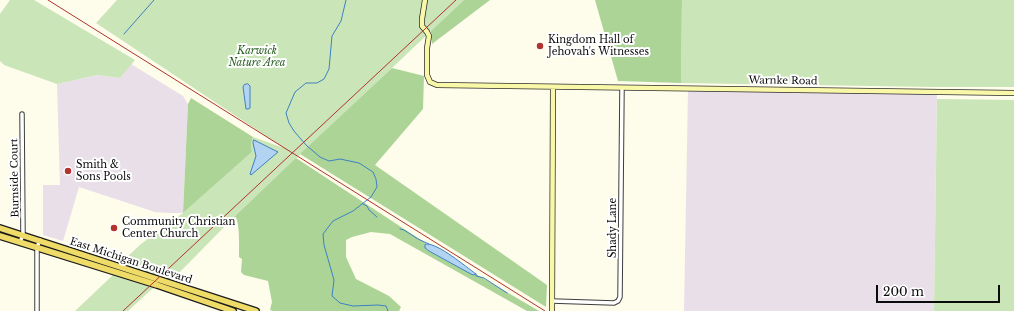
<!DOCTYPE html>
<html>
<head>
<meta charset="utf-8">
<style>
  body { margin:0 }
  #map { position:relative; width:1014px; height:311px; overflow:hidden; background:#fefcea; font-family:"Libre Baskerville",serif }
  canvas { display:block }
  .scale { position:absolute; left:876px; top:285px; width:124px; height:18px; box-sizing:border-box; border:2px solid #0b0b0b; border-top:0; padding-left:5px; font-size:12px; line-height:14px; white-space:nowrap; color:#0b0b0b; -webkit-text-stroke:3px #fff; paint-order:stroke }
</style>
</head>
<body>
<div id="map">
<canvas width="1014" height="311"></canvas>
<div class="scale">200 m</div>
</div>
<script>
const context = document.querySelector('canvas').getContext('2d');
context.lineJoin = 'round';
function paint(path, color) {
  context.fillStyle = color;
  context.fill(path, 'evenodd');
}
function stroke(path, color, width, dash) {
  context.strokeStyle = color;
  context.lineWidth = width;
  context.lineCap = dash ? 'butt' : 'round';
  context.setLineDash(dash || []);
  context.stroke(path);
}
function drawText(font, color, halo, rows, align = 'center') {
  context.font = font + ' "Libre Baskerville",serif';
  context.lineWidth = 4;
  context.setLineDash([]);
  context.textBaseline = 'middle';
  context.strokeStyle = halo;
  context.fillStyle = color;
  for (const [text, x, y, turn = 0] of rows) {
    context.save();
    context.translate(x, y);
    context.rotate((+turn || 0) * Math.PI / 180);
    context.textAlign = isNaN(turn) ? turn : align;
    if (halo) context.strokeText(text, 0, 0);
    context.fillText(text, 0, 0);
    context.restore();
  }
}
const industrial = new Path2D(`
  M131 64 183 96 188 104 183 213H169L155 212 79 187 63 241 43 235V185H60L57 84 97 75 120 78Z
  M688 91 937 94 934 311H684Z`);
const green = new Path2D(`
  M10 0H34L135 60 120 78 97 75 57 84 4 65 0 61V14Z
  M117 0H464L233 218 174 278 152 289 128 311H75L113 275 125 259 141 244 183 213 252 152 251 143 253 137 284 148 96 23Z
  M682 0H1014V87H934L681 83Z
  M937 99 1014 100V311H934Z`);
const forest = new Path2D(`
  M464 0H490L432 44 431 31Z
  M595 0H682L681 83 618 81Z
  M392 68 424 76 423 109 375 165 547 285 546 307 300 154Z
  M191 98 253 137 251 143 252 152 183 213 188 104Z
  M296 158 427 244 425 245V248L429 251 473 275 476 274 539 311H527L390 234 371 232 352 237 346 240V257L356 279 389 296 401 307 399 311H273L270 310 272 302 268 281 244 275 241 272 242 259 239 257C239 246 240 227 236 217L233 218Z`);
const water = new Path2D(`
  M248 84 250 86V108L248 109H246L243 87 244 85Z
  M254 140 278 152 251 175 250 174 256 156 253 143Z
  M427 244C439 244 465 266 476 274L473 275 469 273 429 251 425 248V245Z`);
const stream = new Path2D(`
  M346 0 341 21 332 36 329 69 324 79 317 83H306L295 92 286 113 289 123 294 131 306 145 320 157 329 161 340 159 359 163 373 172 376 179 377 187 371 197 353 211 333 221 323 234 324 245 334 280 332 296 340 303 353 306 378 305 386 306 388 311
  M124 34 154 0
  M363 204 367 206 369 210 377 217
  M400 229 404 230 418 239 429 244
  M476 274V276L484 278 507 293`);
const street = new Path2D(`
  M20 242 23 235 22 114
  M552 301 614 303 618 301 620 297 622 88
  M37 311V247L40 240`);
const secondary = new Path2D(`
  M425 0 422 19V26L427 32 429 36 427 48V75L430 82 437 85 1014 93
  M552 311 553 87`);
const primary = new Path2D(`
  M0 228 256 311
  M0 236 157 285 233 311`);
const rail = new Path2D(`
  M48 0 545 311
  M123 311 456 0`);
const markers = [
  [540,46,4,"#b0342d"],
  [68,171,4,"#b0342d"],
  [114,228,4,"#b0342d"]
];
const poiNames = [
  ["Kingdom Hall of",548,40],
  ["Jehovah's Witnesses",548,52],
  ["Smith &",76,165],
  ["Sons Pools",76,177],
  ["Community Christian",122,222],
  ["Center Church",122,234]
];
const parkNames = [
  ["Karwick",257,51],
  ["Nature Area",257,63]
];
const streetNames = [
  ["Warnke Road",783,81,1],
  ["Burnside Court",15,178,-91],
  ["Shady Lane",613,228,-90],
  ["East Michigan Boulevard",131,261,18]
];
paint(industrial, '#e9dfe9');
paint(green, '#cae5b7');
paint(forest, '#acd497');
paint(water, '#b2d3f1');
stroke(water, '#3e81c3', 1);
stroke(stream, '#3e81c3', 1);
stroke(street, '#3e3e3e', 5.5);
stroke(secondary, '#2d2d2d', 6);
stroke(primary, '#1c1c1c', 8);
stroke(street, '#fff', 3.5);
stroke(secondary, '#f9f8a9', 4.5);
stroke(primary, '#efdc68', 5.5);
stroke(rail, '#b0342d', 1);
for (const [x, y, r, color] of markers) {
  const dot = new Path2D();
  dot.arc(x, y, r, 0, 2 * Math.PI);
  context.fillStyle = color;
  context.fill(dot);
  stroke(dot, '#fff', 1.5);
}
drawText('10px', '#0b0b0b', '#fff', poiNames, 'left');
drawText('italic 10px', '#275d20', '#fff', parkNames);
drawText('10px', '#0b0b0b', '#fff', streetNames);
</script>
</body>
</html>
